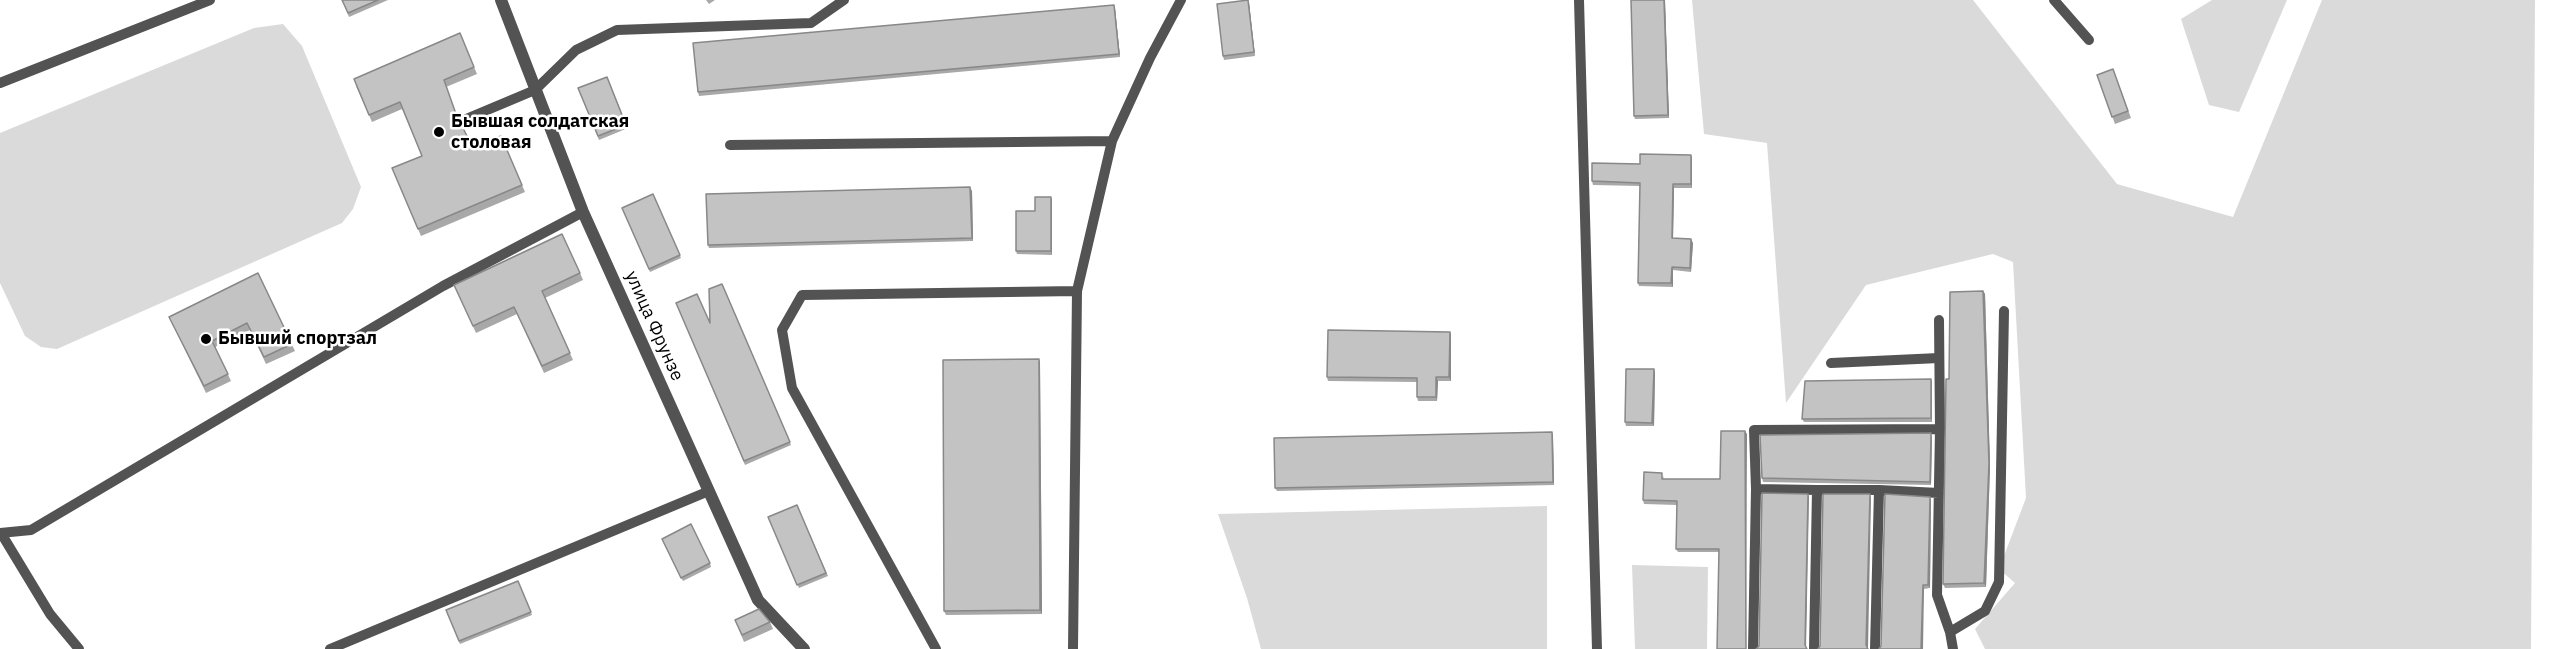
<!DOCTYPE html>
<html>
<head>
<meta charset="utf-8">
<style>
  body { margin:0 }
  canvas { display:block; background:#fff }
</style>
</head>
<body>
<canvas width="2558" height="649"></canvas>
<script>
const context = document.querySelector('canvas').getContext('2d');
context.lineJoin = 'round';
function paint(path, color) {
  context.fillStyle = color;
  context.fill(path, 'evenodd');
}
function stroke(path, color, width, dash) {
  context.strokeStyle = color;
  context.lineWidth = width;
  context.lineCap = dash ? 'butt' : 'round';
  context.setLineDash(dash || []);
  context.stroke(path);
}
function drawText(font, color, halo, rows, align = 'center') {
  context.font = font + ' "IBM Plex Sans",sans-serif';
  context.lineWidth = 5;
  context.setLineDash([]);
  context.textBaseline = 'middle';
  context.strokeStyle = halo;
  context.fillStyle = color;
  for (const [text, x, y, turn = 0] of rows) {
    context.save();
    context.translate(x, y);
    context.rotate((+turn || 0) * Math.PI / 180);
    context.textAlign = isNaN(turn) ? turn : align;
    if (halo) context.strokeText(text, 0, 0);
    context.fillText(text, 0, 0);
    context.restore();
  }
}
const green = new Path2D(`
  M1692 0H1973L2117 184 2233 217 2322 0H2535L2531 649H1985L1975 629 2015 583 1999 569 2026 498 2013 262 1993 254 1866 285 1786 403 1767 143 1704 134Z
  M2212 0H2287L2239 112 2209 105 2181 19Z
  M283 24 302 46 361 187 353 209 342 223 57 349 41 347 25 336 0 283V133L254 28Z
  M1547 506V649H1261L1247 598 1218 514Z
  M1632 565 1708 567 1707 649H1635Z`);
const lane = new Path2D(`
  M1579 0 1597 649
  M2054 0 2089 40
  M0 83 210 0
  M466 119 535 90 576 50 617 30 811 23 844 0
  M730 145 1112 141
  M1831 363 1939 358
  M1940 429 1937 595 1950 632 1953 649
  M1756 489 1754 430 1940 429 1939 320
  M1817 490H1879L1875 649
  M1879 490 1939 493
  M0 533 31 530 443 286 583 212
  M1 533 50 614 79 649
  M1950 632 1985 611 1999 582 2004 311
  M330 649 709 491
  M936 649 792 388 782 330 802 295 1077 291
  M1073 649 1077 291 1112 141 1150 58 1181 0
  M1753 649 1756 489 1817 490 1814 649`);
const street = new Path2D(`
  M501 0 583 212 758 600 804 649`);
const wall = new Path2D(`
  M342 0H388L349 17Z
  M706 0H715L709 4Z
  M1248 0 1249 3 1255 56 1224 60 1223 56Z
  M1631 0H1665L1669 118 1635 119 1634 116Z
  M1114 5 1115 8 1120 57 699 96 698 92Z
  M474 67 477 74 446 87 456 114 473 148 522 185 525 192 421 236 395 175 422 156 402 109 372 122 356 86Z
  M2113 69 2131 118 2115 124 2097 75Z
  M607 77 628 128 599 140 578 88Z
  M1692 158V188H1674L1673 238 1693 243 1691 272 1673 270V287L1639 286 1638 283 1640 186 1593 185 1592 181 1640 164Z
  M972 191 973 241 709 248 708 245Z
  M653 194 681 258 650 272 622 208Z
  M1052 200V255L1017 254 1016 251 1035 211Z
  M258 273 295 351 266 364 250 330 215 347 231 381 206 393 169 317Z
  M580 273 583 280 545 298 573 360 544 373 517 314 476 333 454 285Z
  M722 284 791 445 745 465 676 303 710 323Z
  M1983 291 1985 294 1990 466 1986 587 1945 588 1943 584 1949 379Z
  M1450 332 1451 335V381H1438L1437 401H1418L1417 397V382L1328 381 1327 377Z
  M1039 359 1040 363 1042 614 946 615 944 611Z
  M1654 369 1655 373 1654 426H1626L1625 422Z
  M1931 379 1932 382V422H1804L1802 419Z
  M1552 432 1553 436 1554 485 1277 491 1275 488Z
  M1747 434 1719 552H1678L1676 549 1677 505 1644 504 1643 500 1664 476 1663 479H1720Z
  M1932 437 1931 485 1763 482 1762 478Z
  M1931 500 1930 588 1924 589 1881 646Z
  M797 505 828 576 799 588 768 517Z
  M663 542 710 563 711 567 683 581Z
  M518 581 532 615 460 644 446 610Z
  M735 620 770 622 773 629 744 642Z`);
const shadedWall = new Path2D(`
  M1248 0 1249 3 1255 56 1254 52Z
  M1664 0H1665L1669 118 1668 115Z
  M1114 5 1115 8 1120 57 1119 54Z
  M1691 155 1692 158V188L1691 184Z
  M1673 184 1674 188 1673 242 1672 238Z
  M970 187 972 191 973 241 972 238Z
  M1051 197 1052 200V255L1051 251Z
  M1691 239 1693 243 1691 272 1690 268Z
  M1672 267 1673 270V287L1671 283Z
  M1983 291 1985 294 1990 466 1986 587 1984 583Z
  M1450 332 1451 335V381L1449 377Z
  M1039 359 1040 363 1042 614 1040 610Z
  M1654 369 1655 373 1654 426 1652 423Z
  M1436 377 1438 381 1437 401 1436 397Z
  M1931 379 1932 382V422L1931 418Z
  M1745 431 1747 434 1746 649H1745Z
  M1552 432 1553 436 1554 485 1553 482Z
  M1931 433 1932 437 1931 485 1930 482Z
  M1808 494 1809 497 1806 649 1805 645Z
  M1870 494 1871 498 1868 649 1866 645Z
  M1930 497 1931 500 1930 588 1928 585Z
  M1923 585 1924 589 1923 649H1921Z`);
const building = new Path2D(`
  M342 0H378L348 13Z
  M1248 0 1254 52 1223 56 1217 4Z
  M1631 0H1664L1668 115 1634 116Z
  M1114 5 1119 54 698 92 693 43Z
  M460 33 474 67 444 80 456 114 473 148 501 136 522 185 418 229 392 168 422 156 400 102 369 115 354 79Z
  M2113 69 2128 111 2112 117 2097 75Z
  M607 77 626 125 598 136 578 88Z
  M1640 154 1691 155V184H1673L1672 238 1691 239 1690 268 1672 267 1671 283H1638L1640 183 1592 181V163L1640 164Z
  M970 187 972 238 708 245 706 194Z
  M653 194 680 255 649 269 622 208Z
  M1035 197H1051V251H1016V211H1035Z
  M562 234 580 273 542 291 570 353 542 366 514 307 473 326 454 285Z
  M258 273 292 344 264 357 247 323 212 341 228 374 204 386 169 317Z
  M722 284 790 442 744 461 676 303 697 294 710 323 709 289Z
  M1983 291 1989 463 1984 583 1943 584 1946 379H1949L1950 292Z
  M1328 330 1450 332 1449 377H1436V397H1417V378L1327 377Z
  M1039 359 1040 610 944 611 943 360Z
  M1626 369H1654L1652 423 1625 422Z
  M1931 379V418L1802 419 1805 381Z
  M1721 431H1745L1746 649H1717L1719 549H1676L1677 501 1643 500 1644 472 1662 473V479H1720Z
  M1552 432 1553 482 1275 488 1274 438Z
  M1931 433 1930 482 1762 478 1760 435Z
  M1762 493 1808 494 1805 645 1807 649H1756L1759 646Z
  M1823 494H1870L1866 645 1868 649H1818L1820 646Z
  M1885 494 1930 497 1928 585H1923L1921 649H1879L1881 646Z
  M797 505 826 573 797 585 768 517Z
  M691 524 710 563 681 578 662 539Z
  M518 581 531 612 459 641 446 610Z
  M759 609 770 622 742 635 735 620Z`);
const markers = [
  [439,132,6,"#000"],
  [206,339,6,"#000"]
];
const poiNames = [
  ["Бывшая солдатская",451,122],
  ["столовая",451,143],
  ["Бывший спортзал",218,339]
];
const streetNames = [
  ["улица Фрунзе",654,326,66]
];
paint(green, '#dadada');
stroke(lane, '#535353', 10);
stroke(street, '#535353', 12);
paint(wall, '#a8a8a8');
paint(shadedWall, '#888');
paint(building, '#c3c3c3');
stroke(building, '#888', 1.5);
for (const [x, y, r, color] of markers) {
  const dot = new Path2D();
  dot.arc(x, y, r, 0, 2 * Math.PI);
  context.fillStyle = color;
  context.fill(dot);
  stroke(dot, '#fff', 2);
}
drawText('bold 18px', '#000', '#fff', poiNames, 'left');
drawText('18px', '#000', '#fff', streetNames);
</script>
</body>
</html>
